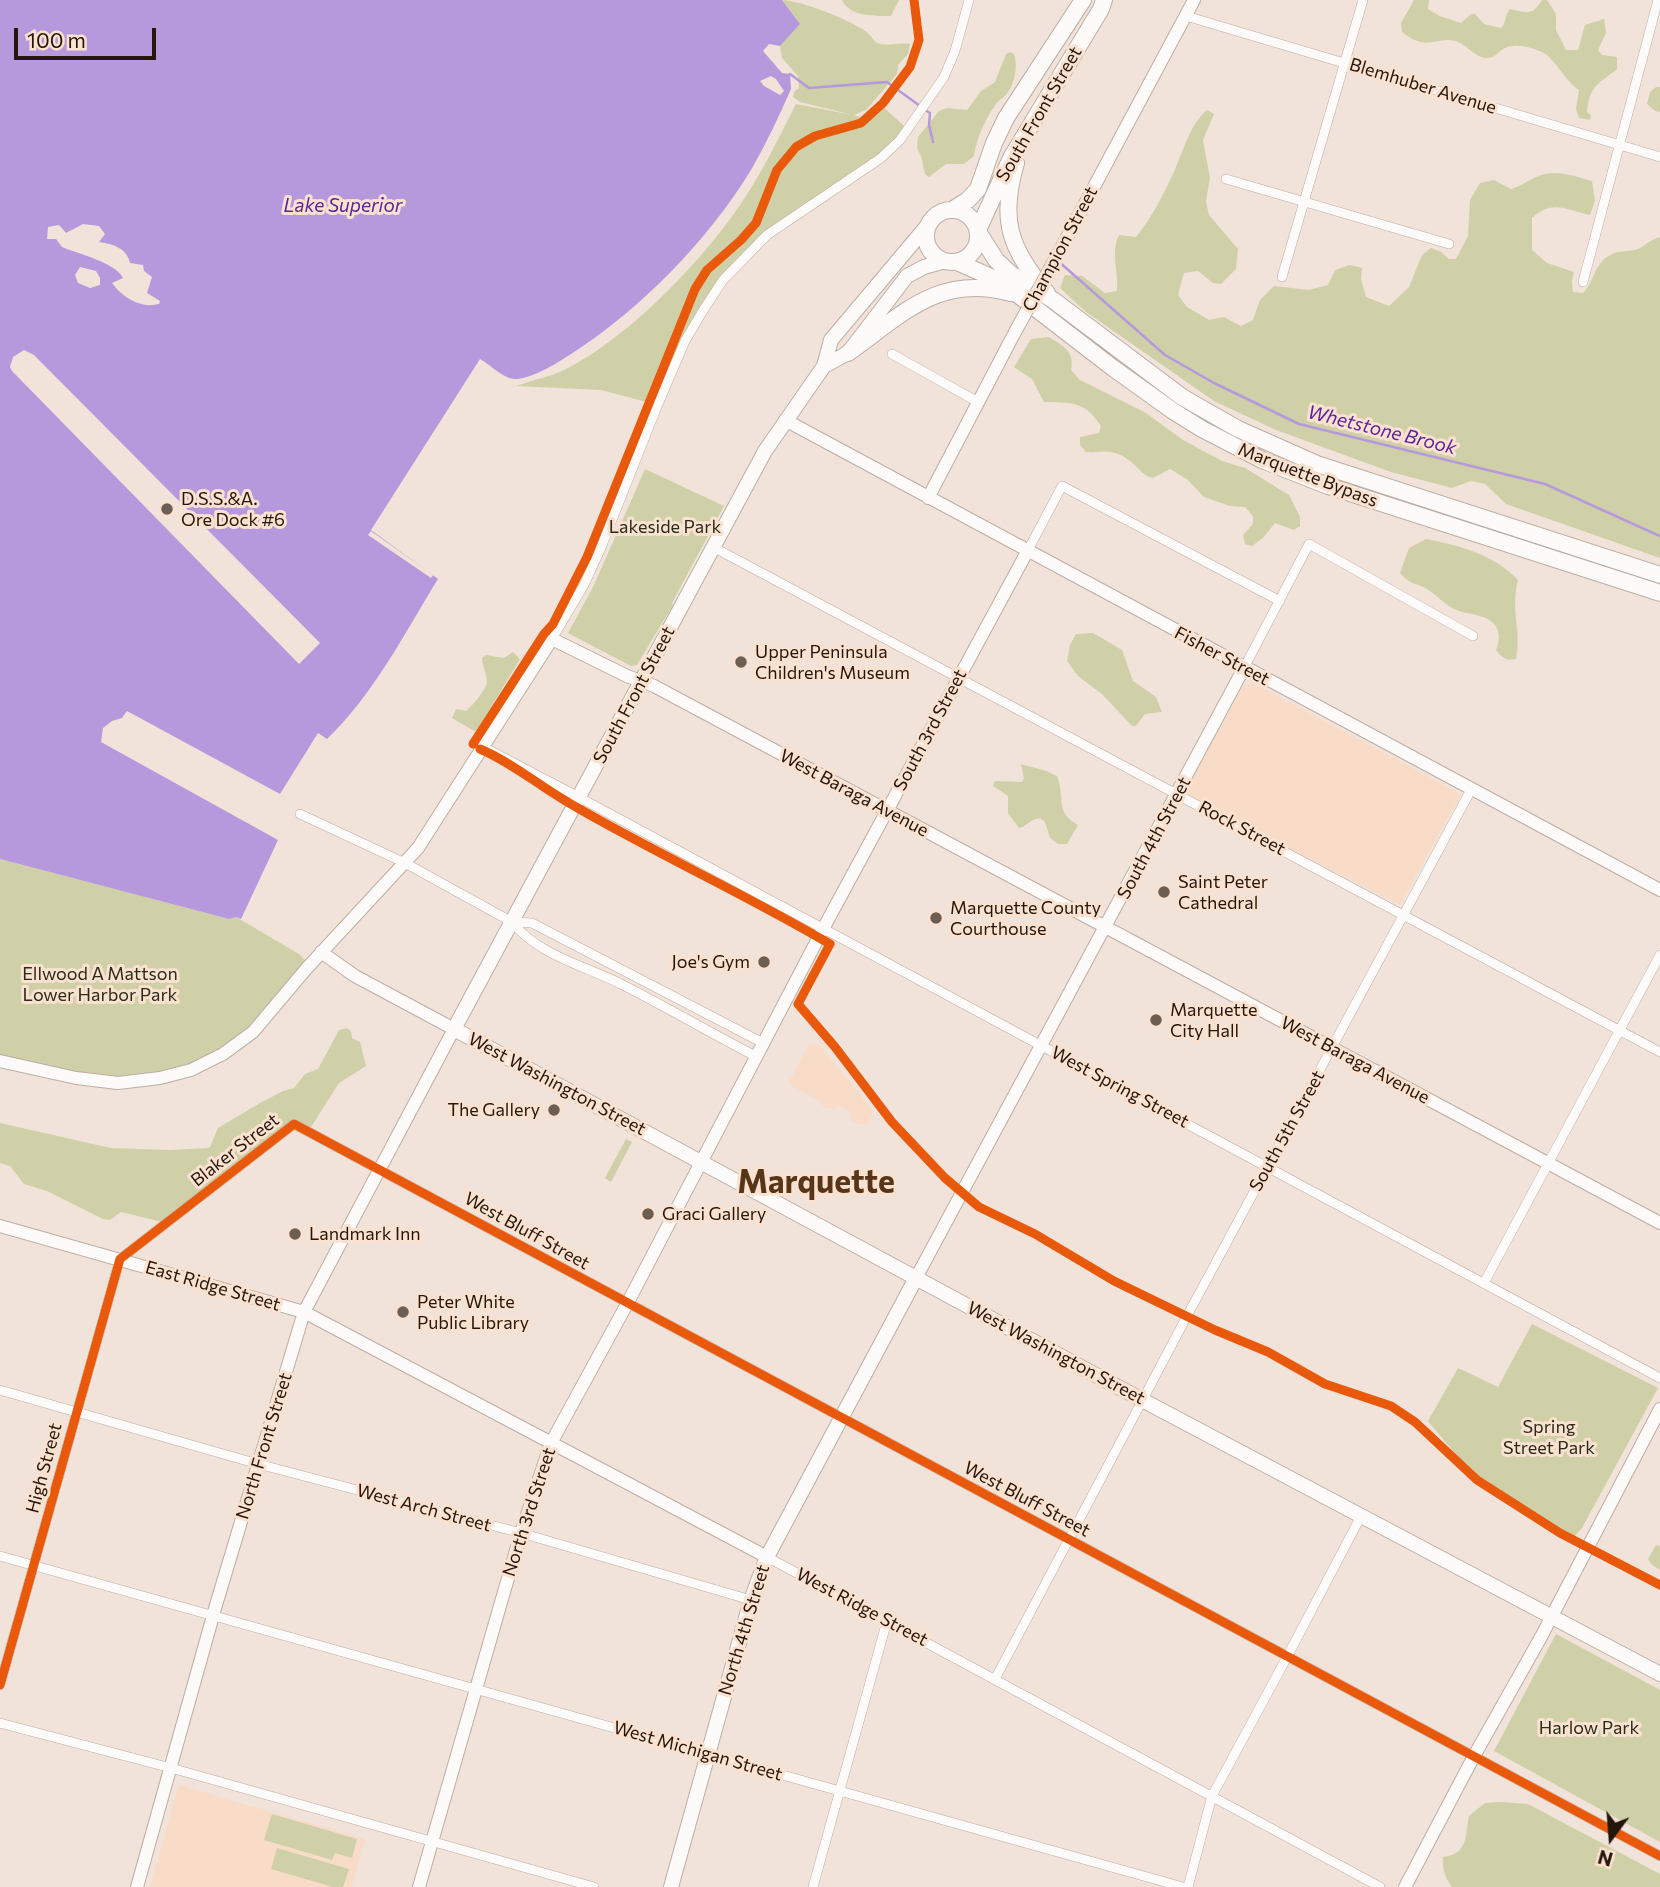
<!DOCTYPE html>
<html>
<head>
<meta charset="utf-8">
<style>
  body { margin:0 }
  #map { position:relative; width:1660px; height:1887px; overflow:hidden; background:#f1e3d9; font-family:Commissioner,sans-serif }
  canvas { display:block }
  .north { position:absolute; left:1576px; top:1803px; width:70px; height:70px; -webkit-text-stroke:5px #fbe1cf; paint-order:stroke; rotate:196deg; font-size:19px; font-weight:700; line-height:28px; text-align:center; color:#25160b }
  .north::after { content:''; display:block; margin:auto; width:24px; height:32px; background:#25160b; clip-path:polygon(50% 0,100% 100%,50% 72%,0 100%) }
  .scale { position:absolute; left:14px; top:28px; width:142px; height:32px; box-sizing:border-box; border:4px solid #25160b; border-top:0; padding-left:9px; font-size:21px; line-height:24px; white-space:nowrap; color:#25160b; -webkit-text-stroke:5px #fbe1cf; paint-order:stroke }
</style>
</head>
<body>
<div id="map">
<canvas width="1660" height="1887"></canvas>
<div class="north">N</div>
<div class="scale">100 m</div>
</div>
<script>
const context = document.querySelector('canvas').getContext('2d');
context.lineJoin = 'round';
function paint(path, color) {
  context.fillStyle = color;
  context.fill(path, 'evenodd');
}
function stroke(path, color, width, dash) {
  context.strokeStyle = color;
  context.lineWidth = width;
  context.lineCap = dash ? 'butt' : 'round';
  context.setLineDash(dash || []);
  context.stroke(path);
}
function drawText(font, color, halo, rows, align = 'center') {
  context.font = font + ' Commissioner,sans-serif';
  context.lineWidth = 6;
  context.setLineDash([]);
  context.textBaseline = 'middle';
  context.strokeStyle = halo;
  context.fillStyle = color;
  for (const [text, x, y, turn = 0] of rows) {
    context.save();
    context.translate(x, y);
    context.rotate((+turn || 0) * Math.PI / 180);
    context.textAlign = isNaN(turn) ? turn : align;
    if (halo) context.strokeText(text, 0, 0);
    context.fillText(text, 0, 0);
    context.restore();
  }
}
const built = new Path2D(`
  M1253 683 1461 794 1400 905 1183 794 1243 685Z
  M813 1043 822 1048 872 1110V1116L868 1123 860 1125 857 1124 851 1120 849 1111 839 1105 833 1109 825 1108 818 1100 790 1085V1080L808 1046Z
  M179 1785 365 1839 352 1887H150Z`);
const green = new Path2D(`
  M782 0C800 0 850 20 865 31 870 34 873 40 877 43 885 47 899 42 910 44L908 54 898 65 897 74 866 110 854 115 860 117 870 111 878 102 904 126 890 146 868 164 772 227 706 298 680 344 654 404 601 390 516 386C532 380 551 377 566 369 627 338 693 270 733 215 758 181 777 141 796 104L853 115 800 102 793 97 794 92 799 88 798 76 782 58 780 46 800 24Z
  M842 0H899L891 16C874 16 850 17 842 0Z
  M1414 0H1429L1428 9 1440 16 1461 23 1471 14H1475L1484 24 1501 28C1507 23 1504 15 1510 9 1528 13 1532 16 1542 0H1547L1556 14V30L1566 50H1578L1585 25 1604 19 1606 33 1598 50 1602 55 1617 57V69C1599 84 1589 85 1587 112L1591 115 1590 120 1579 118 1576 109 1579 90C1564 80 1554 57 1542 52 1531 47 1515 43 1505 48 1498 52 1494 59 1486 58 1476 58 1467 45 1458 42 1437 34 1429 54 1402 32L1401 23Z
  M1010 52 1014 54C1018 64 1015 83 1008 92 1005 97 1000 99 996 104 985 120 977 136 974 156L964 164H946L929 177 925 174 921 156 917 148 918 137 939 111 947 108 967 110 981 91 995 82 1006 54Z
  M1656 87H1660V112L1655 111 1647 104 1650 92Z
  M1207 110 1214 114 1203 140 1210 178 1206 201 1209 215 1238 249 1236 269 1221 284 1213 283 1198 271 1184 273 1178 295 1187 307 1209 320 1224 317 1241 326 1253 320 1260 300 1274 286 1309 290 1328 285 1335 270 1350 265 1362 268 1361 279 1366 297 1389 306 1409 287 1422 255 1431 248 1441 252 1449 259H1456L1468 236 1470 200 1480 183 1494 180 1511 189C1521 186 1527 181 1536 177 1554 168 1574 176 1592 181L1595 201 1590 215C1566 210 1553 199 1532 218V250L1547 263 1574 272 1572 282 1573 292 1583 293C1593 283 1592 274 1600 264 1613 247 1626 254 1640 248 1647 244 1652 239 1660 237V558L1506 504 1485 484 1471 481 1452 488 1391 472 1276 430 1214 401 1086 312 1060 288 1065 275 1082 276 1105 293 1117 291C1119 272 1110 253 1119 235L1136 237C1151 219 1163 195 1173 174 1183 153 1189 125 1207 110Z
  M1049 337C1063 346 1075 351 1071 370L1080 380 1146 413 1183 440 1222 461 1245 468 1289 495 1300 517V526L1294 530 1275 523 1263 538 1252 546 1245 544 1243 535 1253 524V516L1245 507 1230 506 1204 497 1188 480 1170 469 1153 478C1143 476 1139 468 1130 461 1113 448 1104 453 1086 452L1080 445V437L1099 433 1101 426C1084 400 1071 403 1044 402L1032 379 1014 367 1031 339Z
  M645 469 724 506 672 603 673 605 637 665 631 666 568 633 594 585Z
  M1426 539C1461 546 1493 554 1518 580 1510 612 1522 629 1516 659 1506 661 1502 658 1496 650 1499 642 1501 632 1494 624 1486 614 1467 615 1454 609 1444 604 1437 595 1427 589 1413 581 1413 587 1400 573L1409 548Z
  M1093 633 1122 650 1133 681 1156 697 1162 712 1145 714 1136 726H1132L1102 694 1078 676 1067 661 1070 645 1076 634Z
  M513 652 520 659 476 732 452 718 456 709 466 711C472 706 486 690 487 682 487 673 482 666 482 658L486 655 504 658Z
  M1021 764 1046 771 1057 776C1066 799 1054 812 1078 825L1067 844H1058L1050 838 1045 822 1040 818C1030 819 1028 826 1019 828L1008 813V796L993 786 995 781 1022 782 1024 778Z
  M0 859 229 919 236 917 299 954 310 965 253 1032 191 1070 118 1083 0 1061Z
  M347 1028 351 1031 352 1038 360 1042 366 1066 339 1083 311 1127H306L299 1121H292L162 1222 121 1212 110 1220 103 1219 47 1191 24 1184 10 1166 0 1163V1123L111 1148 170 1150 207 1148 210 1147 218 1128 260 1103 283 1091 294 1088 305 1074 318 1069 339 1030Z
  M626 1139 632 1142 611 1182 605 1178Z
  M1532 1324 1658 1388 1582 1528 1572 1539 1477 1480 1428 1421 1458 1368 1498 1387Z
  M1656 1545 1660 1546V1570L1652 1565 1648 1559Z
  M1556 1634 1660 1690V1842L1494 1751Z
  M1501 1802 1528 1804 1660 1874V1887H1452C1445 1878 1442 1869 1443 1857 1468 1854 1465 1837 1469 1816L1485 1803Z
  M272 1814 357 1839 352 1858 335 1853 332 1860 264 1840Z
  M277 1848 349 1869 343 1887H333L271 1869Z`);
const water = new Path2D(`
  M0 0H782L800 24 780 46 769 44 763 51 782 73 790 74 791 89C779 116 766 144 751 170 709 239 642 308 574 352 559 362 534 378 516 379 503 379 491 365 480 359L371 530 438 579C404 634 374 694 327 739L318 733 280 794 127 711 122 718 112 721 103 728 101 742 278 840 241 919 236 917 229 919 0 859ZM771 76 776 79 784 91 780 95 764 86 760 81ZM83 224 99 226 105 234 99 242C113 244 127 248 130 263L143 265 144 271 152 277 147 293 160 301 159 304C141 309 122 297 112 283L123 278C115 262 78 254 62 247L56 239H47L48 227 59 225 66 233ZM80 267 96 271 100 278V285L90 288 78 283 75 275Z`);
const pier = new Path2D(`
  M24 350 34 355 320 643 299 664 12 371 10 367 13 357Z
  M371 531 433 575 431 578 368 535Z`);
const stream = new Path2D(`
  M790 74 809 88 887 82 920 106
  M925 110 930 113 929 125 933 142
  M1058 261 1165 355 1214 383 1299 424 1545 484 1660 536`);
const street = new Path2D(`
  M1186 16 1660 157
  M1226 179 1449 244
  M1282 277 1363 0
  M1583 282 1658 0
  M892 354 978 402
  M713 547 1660 1052
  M1027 552 1062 486 1280 601
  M552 639 584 585 600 550 656 409 685 341 704 309 723 280 767 235 881 158 900 140 944 77 955 51 969 0
  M1244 668 1309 544 1473 636
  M480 749 491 751 569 792 1660 1378
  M300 814 405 863 512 922C539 956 586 966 623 985 668 1008 711 1033 755 1056
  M512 922 532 923 763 1043
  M1484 1283 1660 955
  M0 1390 258 1464 521 1533 751 1600
  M0 1556 1183 1887
  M767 1557 1380 1887
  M995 1679 1187 1316 1472 788
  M0 1685 120 1259 294 1124 1660 1856
  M0 1723 171 1768 594 1887
  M813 1887 887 1621
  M1188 1887 1212 1796 1287 1657 1361 1516`);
const secondary = new Path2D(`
  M1057 256 1194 0
  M785 420 1660 890
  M928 498 1015 332
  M0 1061 76 1078 118 1083 160 1078 191 1070 223 1054 253 1032 307 968 418 848 552 639 627 676 654 686 1660 1223
  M0 1226 304 1312 767 1557
  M916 1278 1244 668
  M137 1887 216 1605 304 1312 454 1029 355 976 321 952
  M419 1887 521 1533 551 1443 627 1304 823 929 1027 552
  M1405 1887 1474 1756 1541 1637 1660 1409`);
const primary = new Path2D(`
  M927 226 831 340 824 366 765 451 454 1029 1144 1401 1660 1674
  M824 366 848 353 907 276 924 267 945 261
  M671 1887 751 1600 767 1557 916 1278`);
const highway = new Path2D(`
  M1016 163C999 221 1010 248 1047 293
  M952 210 968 200 978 189 994 143 1006 118 1083 0
  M926 236a26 26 0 1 1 52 0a26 26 0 1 1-52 0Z
  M978 230 1011 158 1101 9 1104 0
  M979 233 996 260 1011 274 1053 300 1182 397 1238 429 1317 464 1660 575
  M957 262 1000 281 1113 368 1173 411 1202 429 1262 460 1328 486 1660 593
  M848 353C903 314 939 273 1011 293`);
const secondaryBridge = new Path2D(`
  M1015 332 1057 256`);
const cycleway = new Path2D(`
  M473 744 544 634 553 624 587 557 695 289 707 270 741 240 756 223 777 170 796 147 815 136 861 123 883 103 910 67 919 40 914 0
  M480 749C515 764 543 789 576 807 659 855 747 895 830 944L798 1004 835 1047 892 1122 945 1178 979 1207 1035 1234 1114 1281 1215 1330 1268 1352 1325 1384 1391 1406 1415 1422 1477 1480 1560 1533 1660 1585
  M0 1685 120 1259 294 1124 1660 1856`);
const markers = [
  [167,509,7,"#6c5e53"],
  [741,662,7,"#6c5e53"],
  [1164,892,7,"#6c5e53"],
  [936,918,7,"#6c5e53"],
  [764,962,7,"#6c5e53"],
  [1156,1020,7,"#6c5e53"],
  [554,1110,7,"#6c5e53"],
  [648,1214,7,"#6c5e53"],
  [295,1234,7,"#6c5e53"],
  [403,1312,7,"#6c5e53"]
];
const streetNames = [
  ["Blemhuber Avenue",1423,86,17],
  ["South Front Street",1039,114,-60],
  ["Champion Street",1060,249,-62],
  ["Marquette Bypass",1308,475,21],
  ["Fisher Street",1222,656,28],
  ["South Front Street",634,695,-62],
  ["South 3rd Street",930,730,-62],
  ["West Baraga Avenue",854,793,28],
  ["Rock Street",1242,828,28],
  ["South 4th Street",1154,838,-62],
  ["West Baraga Avenue",1355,1060,28],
  ["West Washington Street",557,1084,28],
  ["West Spring Street",1120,1087,28],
  ["South 5th Street",1287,1131,-61],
  ["Blaker Street",235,1150,-38],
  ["West Bluff Street",527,1231,29],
  ["East Ridge Street",213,1286,16],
  ["West Washington Street",1056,1353,28],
  ["North Front Street",264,1446,-73],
  ["High Street",44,1468,-75],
  ["West Bluff Street",1027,1499,28],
  ["West Arch Street",424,1508,15],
  ["North 3rd Street",529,1512,-72],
  ["West Ridge Street",862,1607,28],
  ["North 4th Street",744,1630,-73],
  ["West Michigan Street",698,1751,16]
];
const poiNames = [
  ["D.S.S.&A.",181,499],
  ["Ore Dock #6",181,520],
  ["Upper Peninsula",755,652],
  ["Children's Museum",755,673],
  ["Saint Peter",1178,882],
  ["Cathedral",1178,903],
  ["Marquette County",950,908],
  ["Courthouse",950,929],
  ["Joe's Gym",750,962,"right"],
  ["Marquette",1170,1010],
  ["City Hall",1170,1031],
  ["The Gallery",540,1110,"right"],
  ["Graci Gallery",662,1214],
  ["Landmark Inn",309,1234],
  ["Peter White",417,1302],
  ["Public Library",417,1323]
];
const parkNames = [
  ["Lakeside Park",665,527],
  ["Ellwood A Mattson",100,974],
  ["Lower Harbor Park",100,995],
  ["Spring",1549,1427],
  ["Street Park",1549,1448],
  ["Harlow Park",1589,1728]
];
const waterNames = [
  ["Lake Superior",343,206],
  ["Whetstone Brook",1382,430,14]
];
const townNames = [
  ["Marquette",816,1182]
];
paint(built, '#f8dcc8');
paint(green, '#cfd0a8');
paint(water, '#b699dc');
paint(pier, '#f1e3d9');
stroke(stream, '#b699dc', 2.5);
stroke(street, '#bcaea4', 10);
stroke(secondary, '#bcaea4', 14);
stroke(primary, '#bcaea4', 16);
stroke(highway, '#bcaea4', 18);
stroke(street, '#fdfbf9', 9);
stroke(secondary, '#fdfbf9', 12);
stroke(primary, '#fdfbf9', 14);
stroke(highway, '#fdfbf9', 16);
stroke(secondaryBridge, '#bcaea4', 14, []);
stroke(secondaryBridge, '#fdfbf9', 12);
stroke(cycleway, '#e8590c', 9);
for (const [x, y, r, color] of markers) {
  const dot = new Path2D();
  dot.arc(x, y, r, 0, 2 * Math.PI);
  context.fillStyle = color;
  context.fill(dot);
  stroke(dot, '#fbe1cf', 2.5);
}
drawText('18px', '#25160b', '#fbe1cf', streetNames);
drawText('18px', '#25160b', '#fbe1cf', poiNames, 'left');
drawText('18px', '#282c18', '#fbe1cf', parkNames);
drawText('italic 19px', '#5a269c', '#fbe1cf', waterNames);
drawText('bold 32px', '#573519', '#fbe1cf', townNames);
</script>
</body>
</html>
